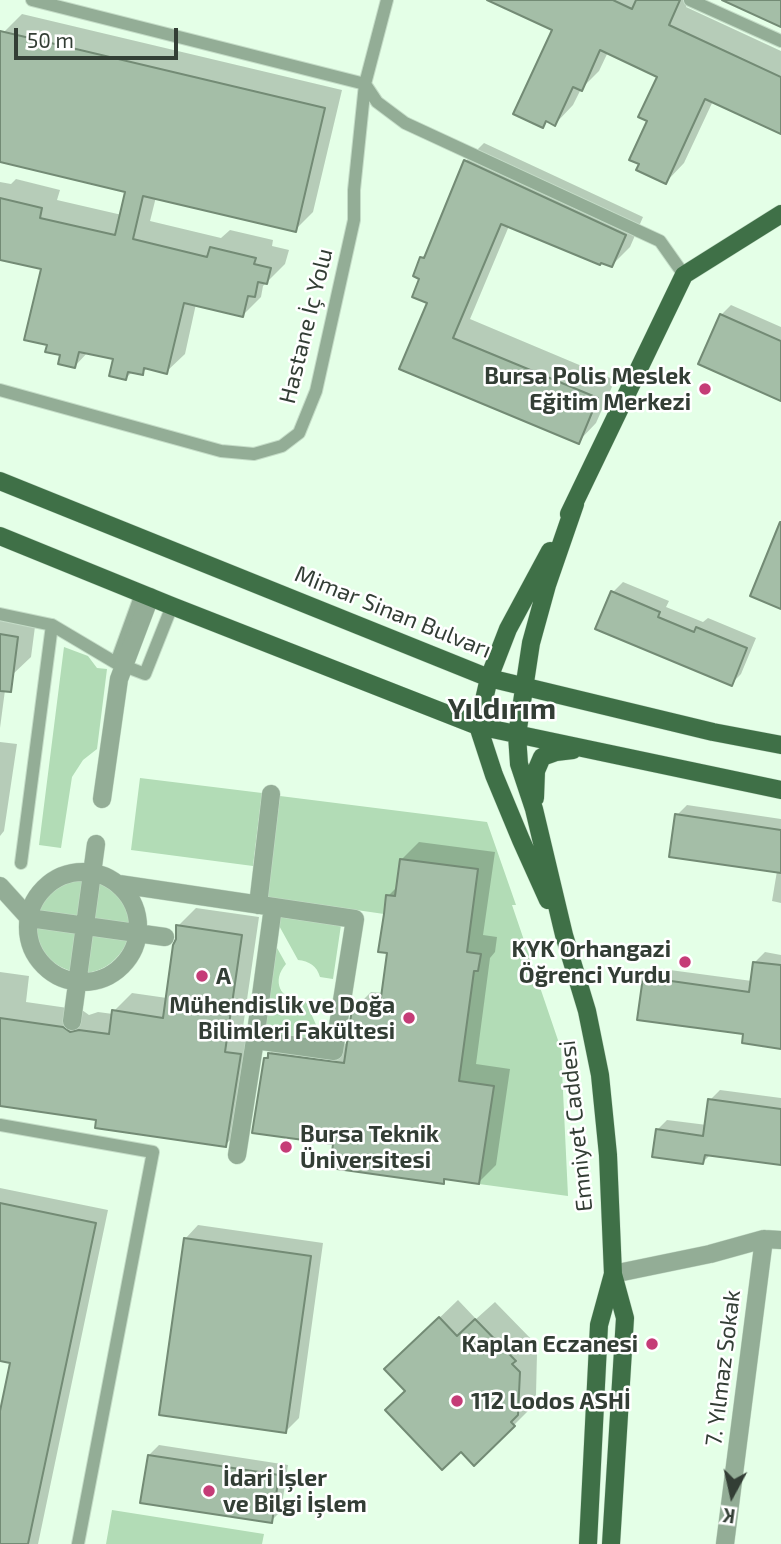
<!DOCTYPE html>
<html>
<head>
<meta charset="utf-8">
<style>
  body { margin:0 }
  #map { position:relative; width:781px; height:1544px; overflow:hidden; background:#e4ffe7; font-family:"Exo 2",sans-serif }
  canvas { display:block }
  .north { position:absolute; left:697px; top:1460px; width:70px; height:70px; -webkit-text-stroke:5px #fff; paint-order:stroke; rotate:188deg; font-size:19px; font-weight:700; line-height:28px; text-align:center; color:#333e35 }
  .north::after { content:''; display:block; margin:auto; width:24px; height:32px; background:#333e35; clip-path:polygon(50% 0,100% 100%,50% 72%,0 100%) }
  .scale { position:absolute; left:14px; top:28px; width:164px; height:32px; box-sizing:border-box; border:4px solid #333e35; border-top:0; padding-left:9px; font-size:21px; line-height:24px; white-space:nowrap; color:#333e35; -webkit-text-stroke:5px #fff; paint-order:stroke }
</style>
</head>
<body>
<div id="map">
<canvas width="781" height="1544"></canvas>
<div class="north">K</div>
<div class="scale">50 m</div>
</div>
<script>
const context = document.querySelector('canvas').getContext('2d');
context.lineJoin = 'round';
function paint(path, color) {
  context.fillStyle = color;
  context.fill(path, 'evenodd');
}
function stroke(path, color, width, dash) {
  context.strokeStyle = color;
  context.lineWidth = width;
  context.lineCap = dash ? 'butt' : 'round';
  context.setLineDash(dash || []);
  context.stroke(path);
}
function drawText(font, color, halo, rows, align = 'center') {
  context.font = font + ' "Exo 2",sans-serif';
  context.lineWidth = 5;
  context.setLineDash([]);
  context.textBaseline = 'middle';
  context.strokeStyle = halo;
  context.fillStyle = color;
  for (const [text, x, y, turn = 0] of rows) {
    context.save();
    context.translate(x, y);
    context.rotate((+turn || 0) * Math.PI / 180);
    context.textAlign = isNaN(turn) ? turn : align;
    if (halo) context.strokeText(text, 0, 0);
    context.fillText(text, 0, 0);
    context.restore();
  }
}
const green = new Path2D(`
  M64 647 88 656 97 668 107 669 97 749 83 760 72 777 61 848 39 845Z
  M140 778 262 793 253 866 131 850Z
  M280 796 487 822 516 905H512L561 1049 568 1196 479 1184 494 1086 459 1081 474 971H478L481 955 467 952 478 870 400 859 395 896H386L384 914 267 897Z
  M75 878H84L78 917 38 912C43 893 58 884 75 878Z
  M99 881C119 888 127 904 131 924L94 918Z
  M278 917 341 925 333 979 320 977C317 966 309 961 298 960L277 922Z
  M35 927 77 933 72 971C51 966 37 949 35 927Z
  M91 935 129 940C119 958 107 971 85 973Z
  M272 939 286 964C270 982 282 1003 305 1000L325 1045 264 1036Z
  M112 1510 264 1534 262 1544H106Z`);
const shadow = new Path2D(`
  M492 0H689L686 7 781 51V132L713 101 684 163 666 182 650 120 659 76 608 52 599 71 581 89 573 105 555 124 548 120 543 126 554 29Z
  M22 14 342 90 313 212 295 230 156 197 150 221 221 238 230 230 273 240 272 246 289 250 285 264 263 286 261 297 243 315 196 304 185 354 166 372 148 367 142 373 133 371 126 378 115 358 88 352 75 366 62 354 43 268 0 258V182L11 184 16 179 60 190 57 200 122 215 127 190 0 160V47L3 33Z
  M484 143 643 217 630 247 612 265 509 226 470 319 615 380 596 423 578 442 401 368 429 302 422 278V258L428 252 466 161Z
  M731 305 781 327V399L721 315Z
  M623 582 669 601 666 607 703 622 708 618 756 638 741 674 731 684 613 592Z
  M0 614 36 619 31 657 12 675H7L0 728Z
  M0 742 17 744 4 831 0 836Z
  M687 805 781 819V903L772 901 777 871 677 815Z
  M419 842 495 852 483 935 497 937 495 952 490 958 476 1064 510 1069 496 1165 479 1182 448 1177 443 1182 335 1143 265 1058 288 1037 349 1044 354 1009 371 992 383 993 389 952 388 896 398 886 402 859Z
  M196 908 259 917 242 1034 258 1037 244 1127 225 1145 98 1118 0 1104V972L29 976 26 1002 82 1010 89 1015 98 1012 113 1014 114 1011 132 993 167 998 178 940V926Z
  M765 952 781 955V1047L745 1033 645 978 655 968 752 981 755 962Z
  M720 1090 781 1098V1164L711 1154 703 1162 657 1130 667 1120 707 1125 710 1100Z
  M0 1188 108 1210 38 1544H0V1420L12 1361 0 1359Z
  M198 1225 323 1243 299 1418 286 1431 185 1239Z
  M458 1300 476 1319 495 1302 533 1341 529 1345 537 1353 536 1395 528 1403 532 1407 514 1425 407 1391 405 1351Z
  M159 1445 288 1465 281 1511 271 1521 149 1455Z`);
const building = new Path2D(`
  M487 0H613L632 9 636 0H680L669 25 781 77V134L705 99 666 184 636 170 639 164 629 160 647 121 638 117 657 77 600 50 582 91 573 87 555 126 546 121 543 128 513 114 552 30Z
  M722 0H781V27Z
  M0 31 325 108 296 232 143 196 133 239 207 257 210 247 256 258 254 264 271 268 267 284 258 282 255 297 248 296 243 317 184 303 167 374 144 368 143 375 128 372 126 380 109 376 113 359 79 352 75 368 58 364 60 355 45 352 47 345 24 340 41 269 0 260V198L42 208 40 218 115 235 125 192 0 162Z
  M464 160 626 235 612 267 601 263 600 265 501 224 453 338 598 398 579 444 399 369 427 303 412 297 419 279 413 276 420 257 424 258Z
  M720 314 781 341V401L698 364Z
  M780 522H781V609L750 596Z
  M611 591 660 612 658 617 694 632 696 627 747 648 732 686 595 629Z
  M0 634 18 637 11 692 0 691Z
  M675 814 781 830V873L669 857Z
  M400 859 478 869 467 952 481 954 478 971H474L459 1081 494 1086 479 1184 444 1179V1184L330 1168 333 1144 252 1133 264 1058H268V1053L344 1063 352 1009 379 1012 387 953 378 952 384 914 386 895 395 896Z
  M176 925 242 935 225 1052 241 1054 226 1147 95 1128 96 1120 0 1106V1018L63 1027 70 1032 79 1030 109 1034 112 1010 163 1018 173 945 176 939Z
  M753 962 781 965V1049L742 1043 743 1034 637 1020 643 977 749 992Z
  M708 1099 781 1109V1165L705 1155 703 1164 652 1157 656 1129 703 1136Z
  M0 1203 96 1223 28 1544H0V1411L10 1363 0 1361Z
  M184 1238 311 1256 286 1433 159 1415Z
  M439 1317 457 1336 475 1319 516 1361 512 1364 520 1372 518 1415 511 1422 515 1426 474 1466 461 1452 442 1470 385 1410 405 1391 384 1369Z
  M148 1455 279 1475 272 1523 140 1503Z`);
const service = new Path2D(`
  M32 0 365 84 377 102 405 123 660 241 684 275
  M690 0 781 41
  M0 390 221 451 254 454 282 446 299 433 316 391 354 220V190L365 84 387 0
  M0 614 52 625
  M119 664 145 674 172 606
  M21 863 52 625 116 663 141 594
  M0 1125 153 1152 78 1544`);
const pedestrian = new Path2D(`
  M102 799 119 679 150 597
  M28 927a55 55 0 1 1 110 0a55 55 0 1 1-110 0Z
  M119 884 355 919 334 1051 255 1040 237 1155
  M0 886 29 918 165 937
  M258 905 271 794
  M72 1021 96 844
  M255 1040 273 907`);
const minor = new Path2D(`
  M613 1274 710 1254 764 1239 781 1240
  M725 1544 764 1239`);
const primary = new Path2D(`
  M0 481 489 678 713 732 781 745
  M575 504 547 585 531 643 517 735 519 764 534 809 564 935 587 1011 600 1075 608 1155 613 1274 625 1318 611 1544
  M569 514 684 275 781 214
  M0 536 172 606 478 726 781 790
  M535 798 536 771 542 757 556 752 573 750
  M548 900 521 840 494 775 478 726 489 678 508 629 550 551
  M588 1544 599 1325 613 1274`);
const markers = [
  [705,389,7,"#c53c77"],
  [685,962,7,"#c53c77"],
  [202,976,7,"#c53c77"],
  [409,1018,7,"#c53c77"],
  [286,1147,7,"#c53c77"],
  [652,1344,7,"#c53c77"],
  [457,1401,7,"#c53c77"],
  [209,1491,7,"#c53c77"]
];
const streetNames = [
  ["Hastane İç Yolu",306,326,-76],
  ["Mimar Sinan Bulvarı",393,612,22],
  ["Emniyet Caddesi",576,1126,-96],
  ["7. Yılmaz Sokak",723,1368,-83]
];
const poiNames = [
  ["Bursa Polis Meslek",691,376],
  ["Eğitim Merkezi",691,402],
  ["KYK Orhangazi",671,949],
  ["Öğrenci Yurdu",671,975],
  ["A",216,976,"left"],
  ["Mühendislik ve Doğa",395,1005],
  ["Bilimleri Fakültesi",395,1031],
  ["Bursa Teknik",300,1134,"left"],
  ["Üniversitesi",300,1160,"left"],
  ["Kaplan Eczanesi",638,1344],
  ["112 Lodos ASHİ",471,1401,"left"],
  ["İdari İşler",223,1478,"left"],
  ["ve Bilgi İşlem",223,1504,"left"]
];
const districtNames = [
  ["Yıldırım",502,709]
];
paint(green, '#b2dcb6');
paint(shadow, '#0003');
paint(building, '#a4bea7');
stroke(building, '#738b75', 2);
stroke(service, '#c4dcc7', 14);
stroke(pedestrian, '#c4dcc7', 19);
stroke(minor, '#c4dcc7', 19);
stroke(primary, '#c4dcc7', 19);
stroke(service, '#93ad96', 12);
stroke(pedestrian, '#93ad96', 18);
stroke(minor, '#93ad96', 18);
stroke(primary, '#3f7047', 18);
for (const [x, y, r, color] of markers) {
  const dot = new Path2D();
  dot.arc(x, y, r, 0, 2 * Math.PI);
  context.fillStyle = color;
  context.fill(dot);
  stroke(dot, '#fff', 2.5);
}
drawText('23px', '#333e35', '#fff', streetNames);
drawText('bold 23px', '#333e35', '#fff', poiNames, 'right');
drawText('bold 30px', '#333e35', '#fff', districtNames);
</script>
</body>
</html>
